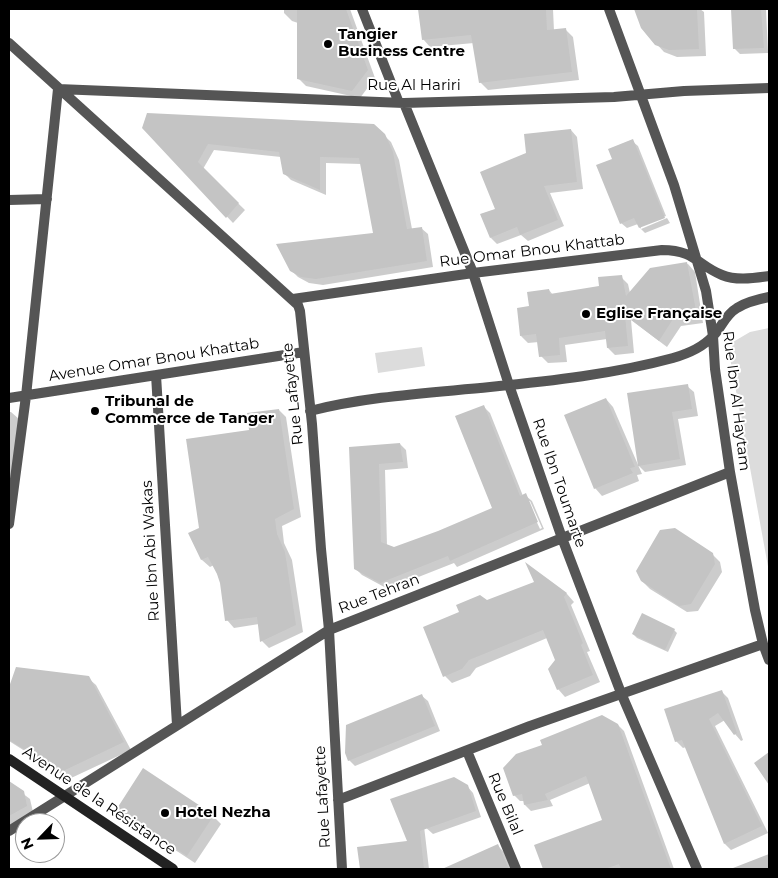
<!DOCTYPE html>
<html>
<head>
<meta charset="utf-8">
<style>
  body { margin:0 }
  #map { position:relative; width:778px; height:878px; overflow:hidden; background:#fff; font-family:Montserrat,sans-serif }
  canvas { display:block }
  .frame { position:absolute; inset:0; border:10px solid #000; pointer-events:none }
  .north { position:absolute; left:15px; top:813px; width:50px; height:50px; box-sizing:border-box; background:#fff; border:1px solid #999; border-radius:50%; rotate:246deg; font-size:14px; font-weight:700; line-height:20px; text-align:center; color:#000 }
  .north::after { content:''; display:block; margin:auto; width:18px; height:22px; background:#000; clip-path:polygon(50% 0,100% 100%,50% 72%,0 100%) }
</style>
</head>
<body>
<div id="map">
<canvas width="778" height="878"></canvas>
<div class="frame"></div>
<div class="north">N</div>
</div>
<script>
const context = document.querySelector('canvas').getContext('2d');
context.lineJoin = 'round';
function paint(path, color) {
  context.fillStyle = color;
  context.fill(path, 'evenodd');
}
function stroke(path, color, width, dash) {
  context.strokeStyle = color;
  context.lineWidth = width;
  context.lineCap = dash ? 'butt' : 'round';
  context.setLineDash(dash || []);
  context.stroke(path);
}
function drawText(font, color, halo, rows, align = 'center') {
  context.font = font + ' Montserrat,sans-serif';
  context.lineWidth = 4;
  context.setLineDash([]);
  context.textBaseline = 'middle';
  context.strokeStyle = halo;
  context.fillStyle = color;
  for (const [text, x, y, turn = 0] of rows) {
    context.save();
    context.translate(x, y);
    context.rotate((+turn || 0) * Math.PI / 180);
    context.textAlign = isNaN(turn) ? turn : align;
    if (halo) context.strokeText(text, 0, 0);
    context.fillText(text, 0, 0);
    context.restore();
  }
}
const green = new Path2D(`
  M769 328V572L730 358 733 342 750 332Z
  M422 347 425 366 378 373 375 353Z`);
const shadow = new Path2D(`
  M284 9H350L375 78 360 98 306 86 298 78V23L292 21 284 13Z
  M419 9H553L554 31 566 30 573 37 579 80 488 90 480 82 474 43 430 47 423 39Z
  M635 9H700L704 12 706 56 677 57 664 52 642 28Z
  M732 9H766L768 53 740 54 734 48Z
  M373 125 391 142 399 160 412 229 421 228 428 234 433 267 323 285 309 283 298 277 291 270 375 234 361 164 326 163V195L291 180 284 173 281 157 214 150 203 169 245 210 233 223 143 127Z
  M571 130 577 137 583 189 550 193 564 226 528 241 521 235 497 244 491 238 496 209 527 153Z
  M632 141 638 146 666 216 641 226V229L638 224 627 228 621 223 614 159Z
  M667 218 670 223 645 233 641 229Z
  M688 264 695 272 703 323 681 326 667 347 631 320 634 353 615 355 608 348 607 339 565 345 567 362 548 363 541 356 539 342 528 343 521 336 530 307 549 290 553 295 600 287 621 277 628 284 630 293 651 269Z
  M687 386 694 392 698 416 678 419 686 465 645 472 638 465Z
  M606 399 613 407 642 474 637 475 639 481 602 496 595 488Z
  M483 406 490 413 523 496 525 495 532 501 544 529 457 567 454 563 388 589 362 575 355 568 351 449 400 444 406 450 408 468 385 470 387 546 394 548 439 532 493 509ZM527 501H530L542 528 540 529Z
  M279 410 286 417 301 517 282 526 284 543 292 560 303 632 269 648 262 641 259 624 234 628 227 620 221 583 214 565 210 567 202 560 190 533 200 529 251 431Z
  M9 412H11L19 419 9 489Z
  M712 554 720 562 722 572 698 611 687 612 650 589 642 581Z
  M528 566 567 594 574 602 571 605 590 651 587 652 600 682 565 697 558 689 556 660 547 638 476 668 470 676 452 683 445 676 486 601 536 583Z
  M674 630 677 633 668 652 637 638 633 634Z
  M17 668 88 678 96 685 131 750 69 779 9 741V690Z
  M721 691 728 698 743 740 741 741 735 734 725 720 715 726 768 833 731 850 725 844 686 747 683 748 676 741Z
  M422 696 428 701 440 731 355 766 349 760Z
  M618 725 624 731 674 869H545L536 846 604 820 590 783 550 800 553 806 531 811 525 805V801H520L514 795Z
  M144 770 213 816 221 824 195 863 125 817 118 809Z
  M9 783 30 799 33 812 9 827Z
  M467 786 473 793 481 817 433 834 424 826 429 869H361L359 848 409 842 392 800Z
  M498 846 504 852 511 869H445Z`);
const building = new Path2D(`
  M297 9H346L368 70 352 91 297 79Z
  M418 9H546L547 30 566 28 572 72 479 83 471 35 422 40Z
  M634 9H697L699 49 669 50 655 45 641 28Z
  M731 9H761L764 48 733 49Z
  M147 113 374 124 385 134 393 152 407 229 422 227 427 261 316 279 301 277 290 271 276 244 373 233 359 158 320 157V190L283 174 279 152 208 144 198 162 239 203 226 218 142 128Z
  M571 129 577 182 544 186 558 220 520 235 517 227 490 238 480 214 495 209 480 172 526 153 524 134Z
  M633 139 665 218 639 228 634 218 620 224 596 165 612 159 608 149Z
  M687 262 697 316 673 319 659 341 625 315 628 346 607 348 605 331 559 338 560 355 539 357 536 334 520 336 517 308 529 306 527 292 549 289 550 294 599 286 598 277 622 275 626 296 650 268Z
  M688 384 692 409 672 412 680 459 638 466 627 393Z
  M606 398 635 467 630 468 633 473 594 489 564 415Z
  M484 405 520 496 526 493 538 522 450 561 448 556 380 583 354 569 349 447 400 443 403 462 379 464 381 542 394 547 438 531 492 508 455 416Z
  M279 409 294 509 275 519 277 534 285 552 296 625 260 642 257 617 225 621 220 583 217 574 208 557 201 560 188 533 199 528 186 439 249 430 247 413Z
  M675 528 713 553 715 564 691 604 679 606 641 581 636 571 660 530Z
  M525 562 567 593 564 597 583 643 581 645 593 675 557 690 548 669 555 660 543 630 469 660 462 669 443 677 423 627 459 612 456 605 480 595 487 600 534 582Z
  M642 613 675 629 665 650 632 634Z
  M16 667 89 676 124 742 61 772 9 740V687Z
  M722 690 737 733 734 735 718 713 709 719 762 826 724 844 682 740 675 742 664 709Z
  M422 694 435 726 348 761 345 753 346 725Z
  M602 715 618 724 671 869H621L619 864 605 869H543L534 845 602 820 586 776 545 794 548 800 524 805 522 794 513 796 503 768 516 754 542 745 540 740Z
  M769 752V785L754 763Z
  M143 768 214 815 187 856 116 810Z
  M454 777 468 785 476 811 420 831 424 869H360L357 847 407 841 390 799Z
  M9 781 24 791 27 806 9 816Z
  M498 844 509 869H442Z
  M769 854V869H734L733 868Z`);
const street = new Path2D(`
  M362 9 399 103
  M609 9 674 185 706 291 713 336 715 369 730 472 755 610 763 644 769 660
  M9 43 298 305 300 311 312 424 321 549 329 630 342 869
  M58 89 404 103 614 97 684 91 769 88
  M404 103 473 273 509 385 562 538 621 693 697 869
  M9 200 47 199
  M293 299 473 273 662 250C695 250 697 265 722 275 737 281 754 278 769 276
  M156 375 177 725
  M9 398 304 352
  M310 411C369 396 430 393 490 387 551 381 614 374 673 358 687 354 703 347 713 336 722 327 725 315 737 308 746 302 759 299 769 297
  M9 524 26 396 58 89
  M467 751 516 869
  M338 800 530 726 763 644
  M9 831 329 630 730 472`);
const secondary = new Path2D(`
  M9 759 173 869`);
const markers = [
  [328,44,5,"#000"],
  [586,314,5,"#000"],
  [95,411,5,"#000"],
  [165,813,5,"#000"]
];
const poiNames = [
  ["Tangier",338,35],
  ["Business Centre",338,52],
  ["Eglise Française",596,314],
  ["Tribunal de",105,402],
  ["Commerce de Tanger",105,419],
  ["Hotel Nezha",175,813]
];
const streetNames = [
  ["Rue Al Hariri",414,86],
  ["Rue Omar Bnou Khattab",532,251,-7],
  ["Avenue Omar Bnou Khattab",154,360,-9],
  ["Rue Lafayette",293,394,-96],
  ["Rue Ibn Al Haytam",736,401,83],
  ["Rue Ibn Toumarte",559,483,71],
  ["Rue Ibn Abi Wakas",151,551,-93],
  ["Rue Tehran",379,594,-21],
  ["Rue Lafayette",323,797,-93],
  ["Avenue de la Résistance",99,801,34],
  ["Rue Bilal",505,804,67]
];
paint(green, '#dcdcdc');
paint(shadow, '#0003');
paint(building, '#c4c4c4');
stroke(street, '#555', 10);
stroke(secondary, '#222', 10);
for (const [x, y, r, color] of markers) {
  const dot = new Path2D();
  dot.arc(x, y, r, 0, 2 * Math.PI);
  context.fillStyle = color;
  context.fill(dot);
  stroke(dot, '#fff', 2);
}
drawText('bold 15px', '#000', '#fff', poiNames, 'left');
drawText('15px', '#000', '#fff', streetNames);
</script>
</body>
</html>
